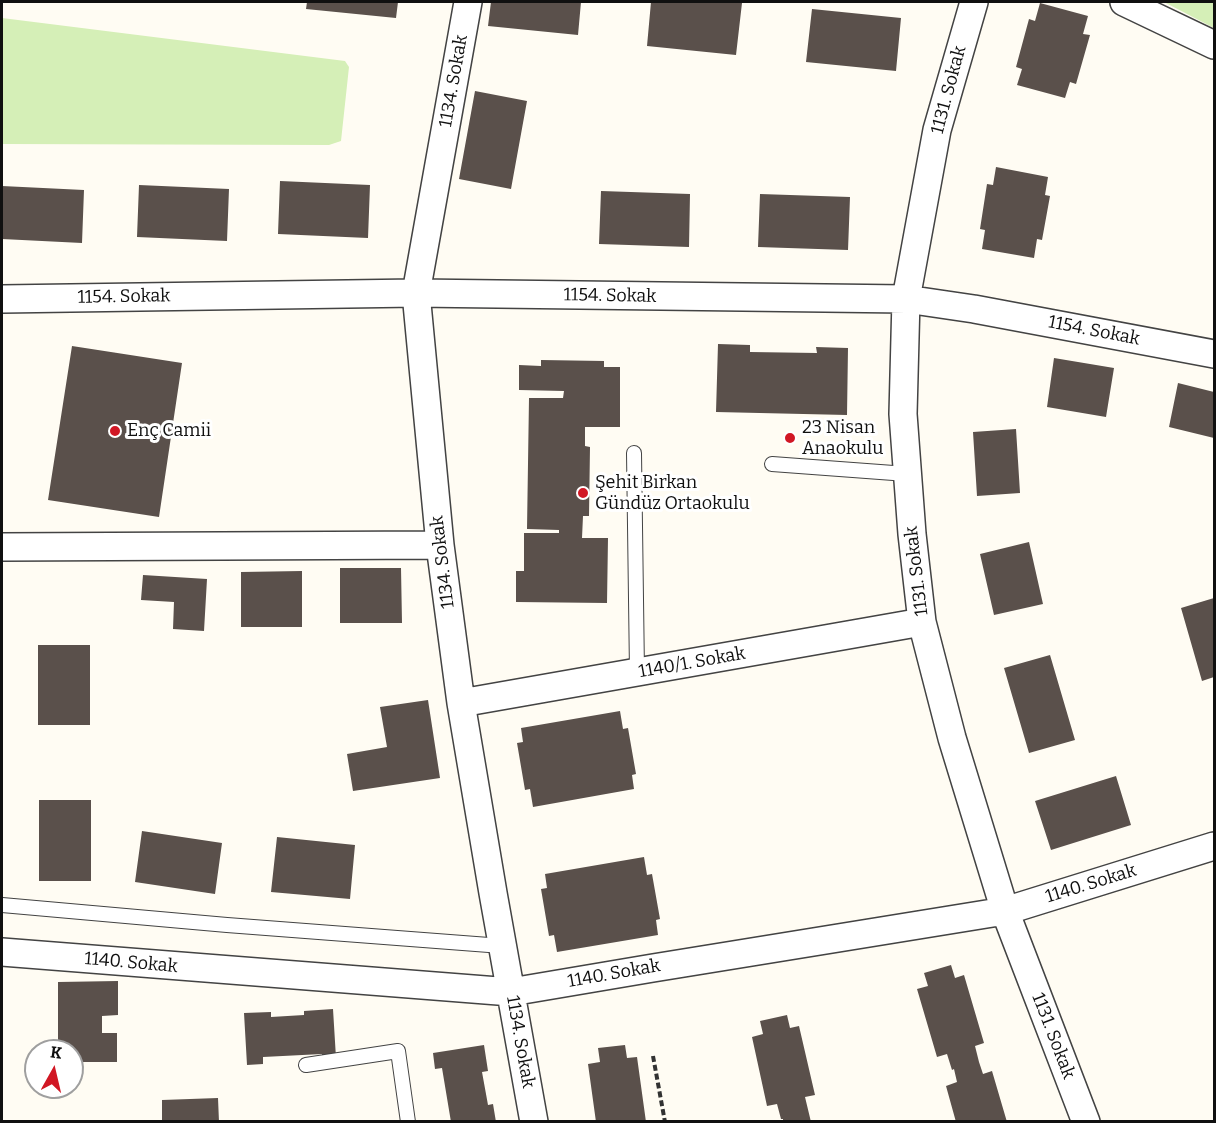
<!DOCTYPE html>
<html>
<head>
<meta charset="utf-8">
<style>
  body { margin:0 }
  #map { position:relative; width:1216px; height:1123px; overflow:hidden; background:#fffcf3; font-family:Bitter,serif }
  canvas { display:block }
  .frame { position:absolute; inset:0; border:3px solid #101010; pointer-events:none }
  .north { position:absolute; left:24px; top:1039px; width:60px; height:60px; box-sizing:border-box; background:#fff; border:2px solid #9f9f9f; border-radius:50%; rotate:8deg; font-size:16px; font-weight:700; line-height:24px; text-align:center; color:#101010 }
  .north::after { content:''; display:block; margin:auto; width:21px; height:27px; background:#d11724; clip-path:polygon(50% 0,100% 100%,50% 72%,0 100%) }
</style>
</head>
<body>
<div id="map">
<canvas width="1216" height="1123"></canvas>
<div class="frame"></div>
<div class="north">K</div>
</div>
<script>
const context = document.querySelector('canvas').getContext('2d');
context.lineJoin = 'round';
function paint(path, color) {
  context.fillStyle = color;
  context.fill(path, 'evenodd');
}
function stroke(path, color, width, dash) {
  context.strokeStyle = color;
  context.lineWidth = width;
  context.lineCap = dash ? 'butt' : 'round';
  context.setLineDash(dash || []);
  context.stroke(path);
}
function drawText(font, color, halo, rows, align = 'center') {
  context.font = font + ' Bitter,serif';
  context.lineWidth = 6;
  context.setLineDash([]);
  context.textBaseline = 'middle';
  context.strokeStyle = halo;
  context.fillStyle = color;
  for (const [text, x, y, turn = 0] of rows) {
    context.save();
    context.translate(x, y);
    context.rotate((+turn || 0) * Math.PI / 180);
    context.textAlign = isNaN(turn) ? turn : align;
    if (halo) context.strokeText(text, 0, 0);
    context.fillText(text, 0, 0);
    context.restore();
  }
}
const green = new Path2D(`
  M1164 2H1214V28Z
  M2 18 345 61 349 67 341 141 329 145 2 144Z`);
const building = new Path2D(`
  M307 2H398L396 18 306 9Z
  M491 2H581L578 35 488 26Z
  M651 2H728L742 3 736 55 647 46Z
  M1040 3 1088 16 1083 34 1090 35 1076 84 1070 82 1065 98 1017 85 1022 69 1016 67 1029 19 1035 21Z
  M812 9 901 18 896 71 806 62Z
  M475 91 527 101 511 189 459 179Z
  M996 167 1048 177 1045 195 1050 196 1042 240 1037 239 1034 258 982 249 985 230 980 229 987 184 993 185Z
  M280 181 370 185 368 238 278 234Z
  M139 185 229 189 227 241 137 237Z
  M2 186 84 190 82 243 2 239Z
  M601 191 690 194 689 247 599 244Z
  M760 194 850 197 848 250 758 247Z
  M718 344 750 345V352L817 353 816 347 848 348 847 415 716 412Z
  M72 346 182 363 159 517 48 500Z
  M1054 358 1114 368 1106 417 1047 407Z
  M541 360 604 361V367H620V427H585V446L590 447 589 516H583L582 538H608L607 603 516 602V571H524V533H559V530L527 529 529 398H563L564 391 519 390V365L541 366Z
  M1178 383 1214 392V438L1169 427Z
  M1016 429 1020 493 977 496 973 432Z
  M1029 542 1043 604 994 615 980 554Z
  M340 568H401L402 623H340Z
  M302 571V627H241V572Z
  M143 575 207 579 204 631 173 629 174 602 141 600Z
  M1214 598V677L1202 681 1181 608Z
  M38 645H90V725H38Z
  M1050 655 1075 740 1029 753 1004 668Z
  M428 700 440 778 353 791 347 754 387 747 380 707Z
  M620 711 623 729 628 728 636 774 632 775 634 789 533 807 530 789 525 790 517 743 523 742 521 728Z
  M1116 776 1131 825 1051 850 1035 801Z
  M39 800H91V881H39Z
  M142 831 222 843 215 894 135 882Z
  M277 837 355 845 350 899 271 892Z
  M644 857 647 875 652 874 660 919 656 920 658 935 557 952 554 935 549 936 541 889 547 888 545 874Z
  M951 965 955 978 964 975 984 1043 975 1046 979 1062 983 1074 992 1071 1007 1122H956L946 1086 957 1082 954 1069 952 1070 947 1054 937 1057 917 989 928 986 924 973Z
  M118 981V1015L102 1016V1033H117V1062H72V1051H58V982Z
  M333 1009 336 1058 322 1059V1054L263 1057V1064L247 1065 244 1013 271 1012V1017L304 1015V1011Z
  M787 1015 790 1028 799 1026 815 1095 805 1097 811 1122H783V1119H781L777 1104 767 1106 752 1037 763 1034 760 1021Z
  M484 1045 488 1071 482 1072 488 1105 493 1104 496 1122H451L442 1068 435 1069 433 1053Z
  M625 1045 627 1058 637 1057 646 1122H596L588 1064 600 1062 598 1048Z
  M218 1098 219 1122H162V1100Z`);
const path = new Path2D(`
  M653 1056 665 1122`);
const service = new Path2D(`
  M634 453 637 672
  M772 464 907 474
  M2 905 227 925 502 946
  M306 1065 398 1051 408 1122`);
const minor = new Path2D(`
  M468 2 416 293 440 545 461 703 493 893 534 1122
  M974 2 937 130 906 299 903 414 912 534 922 622 952 738 1005 911 1086 1122
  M1124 2 1214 45
  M2 299 416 293 906 299 974 309 1214 354
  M2 547 440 545
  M461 703 922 622
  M2 952 511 992 653 968 1005 911 1214 846`);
const markers = [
  [115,431,6,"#d11724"],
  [790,438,6,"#d11724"],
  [583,493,6,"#d11724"]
];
const streetNames = [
  ["1134. Sokak",454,81,-80],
  ["1131. Sokak",949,90,-75],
  ["1154. Sokak",610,296,1],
  ["1154. Sokak",124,297,-1],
  ["1154. Sokak",1094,331,11],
  ["1134. Sokak",443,562,-97],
  ["1131. Sokak",917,571,-97],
  ["1140/1. Sokak",692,663,-10],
  ["1140. Sokak",1091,884,-17],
  ["1140. Sokak",131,963,5],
  ["1140. Sokak",614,974,-10],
  ["1131. Sokak",1053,1036,69],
  ["1134. Sokak",520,1042,80]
];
const poiNames = [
  ["23 Nisan",802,428],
  ["Anaokulu",802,449],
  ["Enç Camii",127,431],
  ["Şehit Birkan",595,483],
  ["Gündüz Ortaokulu",595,504]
];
paint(green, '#d5efb7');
paint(building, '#5a504b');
stroke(service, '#434343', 16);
stroke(minor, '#434343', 30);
stroke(path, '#323232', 4, [6, 3]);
stroke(service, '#fff', 14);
stroke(minor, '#fff', 27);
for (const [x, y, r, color] of markers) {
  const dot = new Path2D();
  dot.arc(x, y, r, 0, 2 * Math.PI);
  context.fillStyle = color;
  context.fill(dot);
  stroke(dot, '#fff', 2);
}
drawText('18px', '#101010', '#fff', streetNames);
drawText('18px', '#101010', '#fff', poiNames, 'left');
</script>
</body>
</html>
